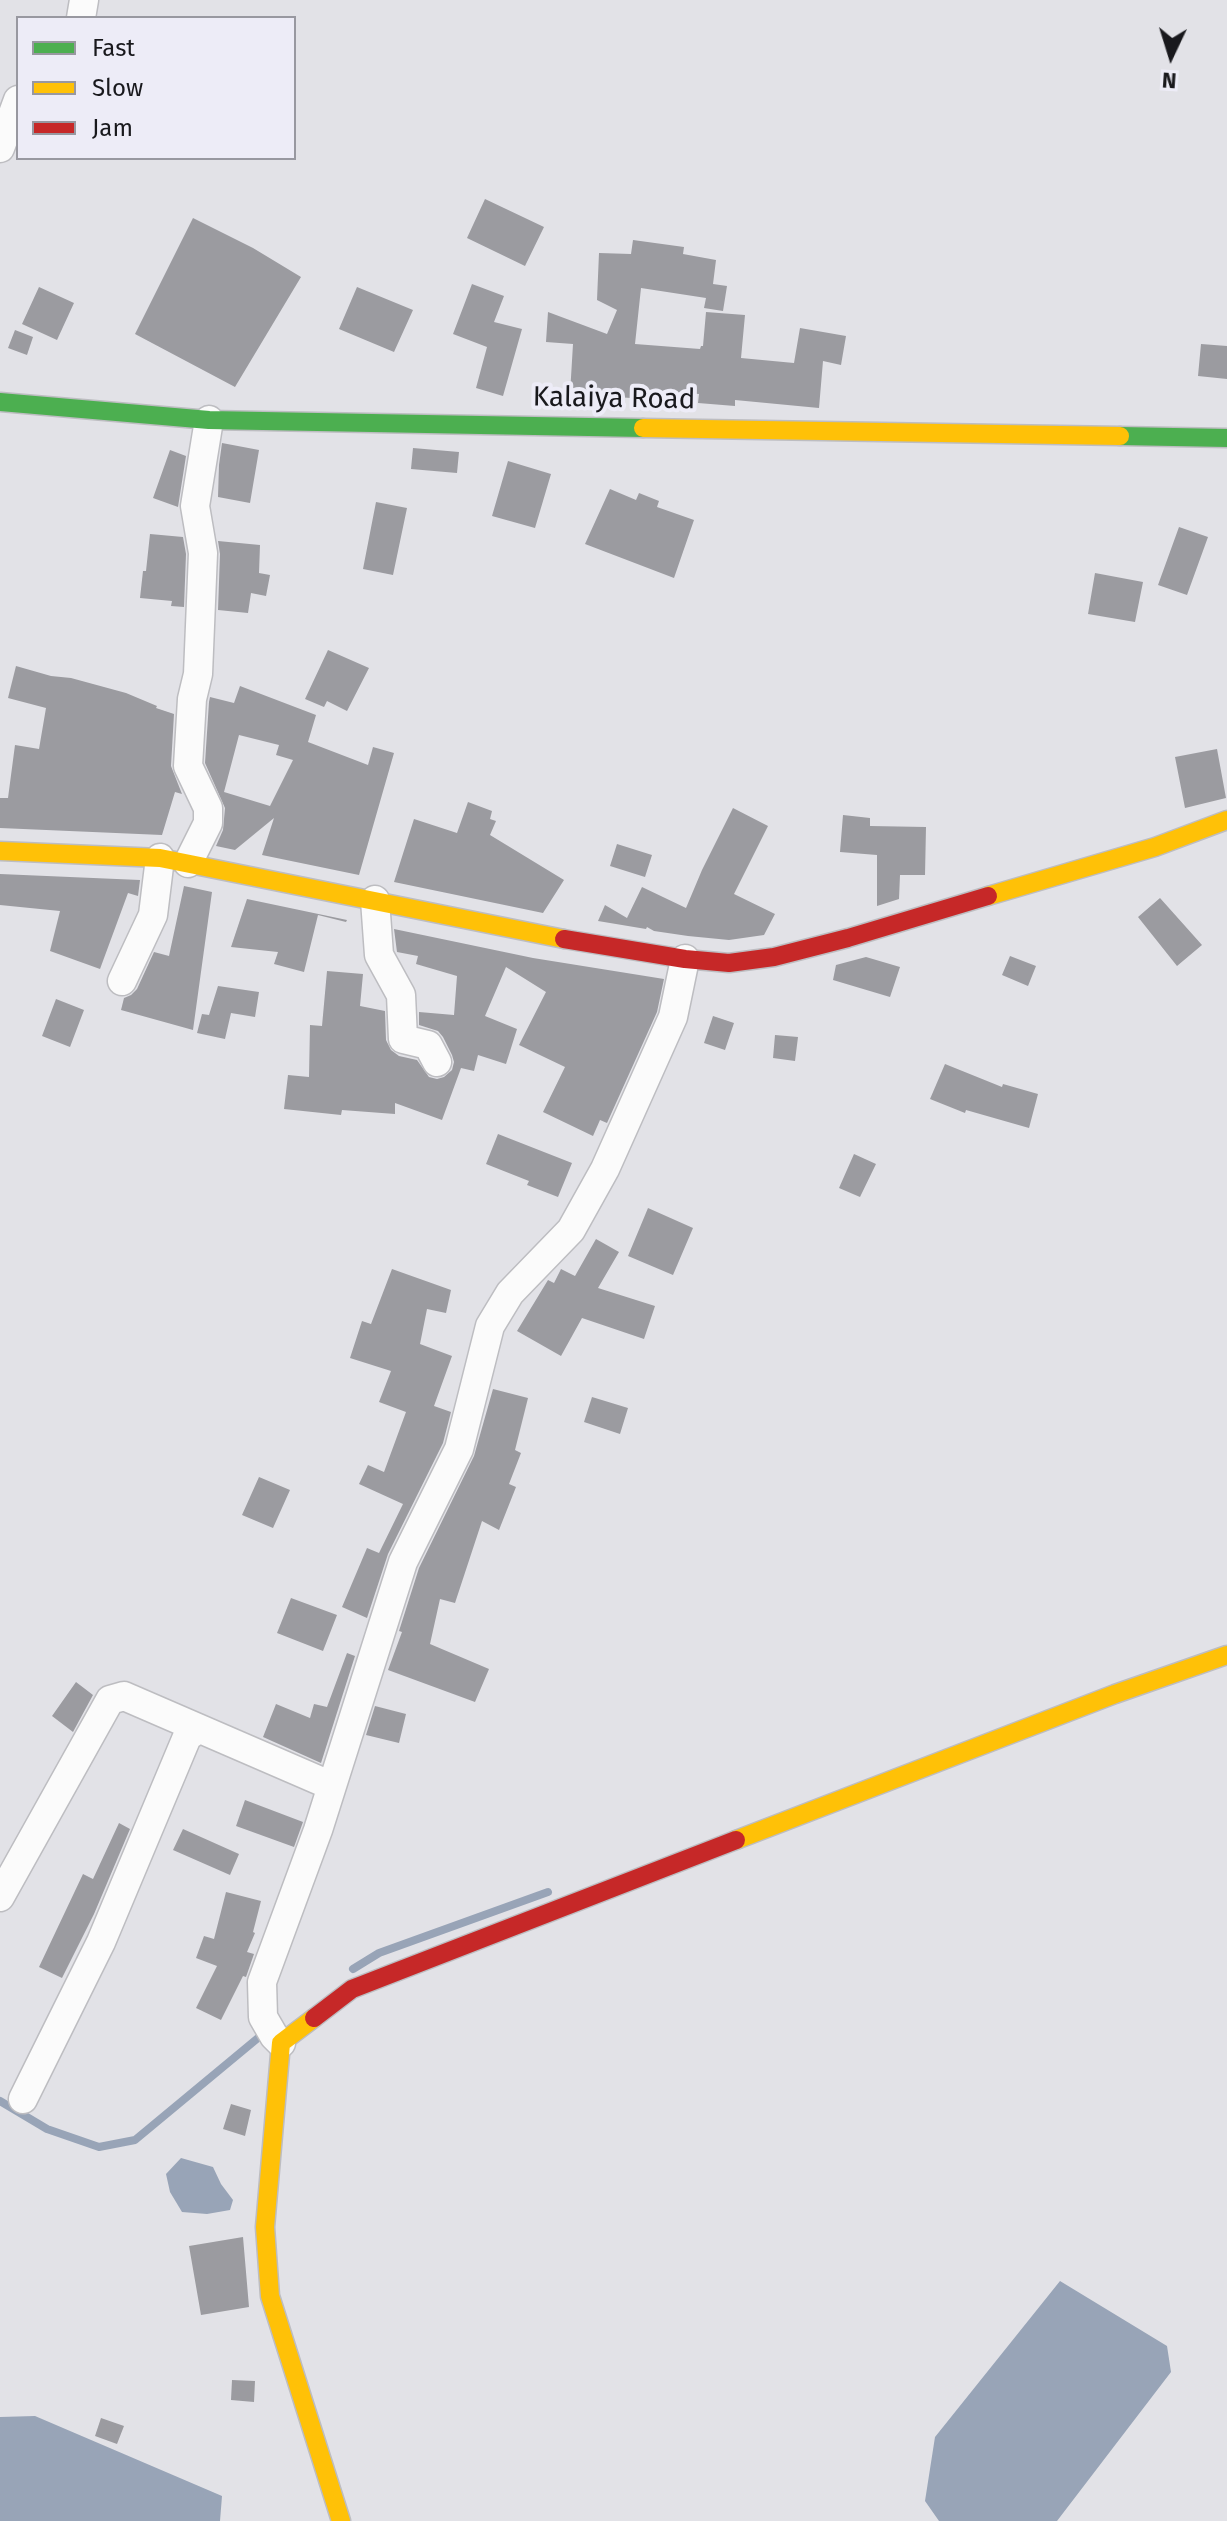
<!DOCTYPE html>
<html>
<head>
<meta charset="utf-8">
<style>
  body { margin:0 }
  #map { position:relative; width:1227px; height:2521px; overflow:hidden; background:#e2e2e7; font-family:"Fira Sans",sans-serif }
  canvas { display:block }
  .legend { position:absolute; left:16px; top:16px; width:280px; height:144px; box-sizing:border-box; background:#edecf7; border:2px solid #9898a0; margin:0; padding:10px 14px; list-style:none; font-size:24px; color:#19191d }
  .legend li { display:flex; align-items:center; gap:16px; height:40px }
  .legend b { width:40px; border:2px solid #9898a0 }
  .north { position:absolute; left:1131px; top:16px; width:80px; height:80px; -webkit-text-stroke:6px #edecf7; paint-order:stroke; rotate:184deg; font-size:22px; font-weight:700; line-height:32px; text-align:center; color:#19191d }
  .north::after { content:''; display:block; margin:auto; width:28px; height:36px; background:#19191d; clip-path:polygon(50% 0,100% 100%,50% 72%,0 100%) }
</style>
</head>
<body>
<div id="map">
<canvas width="1227" height="2521"></canvas>
<ul class="legend">
<li><b style="height:10px;background:#4caf50"></b>Fast</li>
<li><b style="height:10px;background:#ffc107"></b>Slow</li>
<li><b style="height:10px;background:#c62828"></b>Jam</li>
</ul>
<div class="north">N</div>
</div>
<script>
const context = document.querySelector('canvas').getContext('2d');
context.lineJoin = 'round';
function paint(path, color) {
  context.fillStyle = color;
  context.fill(path, 'evenodd');
}
function stroke(path, color, width, dash) {
  context.strokeStyle = color;
  context.lineWidth = width;
  context.lineCap = dash ? 'butt' : 'round';
  context.setLineDash(dash || []);
  context.stroke(path);
}
function drawText(font, color, halo, rows, align = 'center') {
  context.font = font + ' "Fira Sans",sans-serif';
  context.lineWidth = 8;
  context.setLineDash([]);
  context.textBaseline = 'middle';
  context.strokeStyle = halo;
  context.fillStyle = color;
  for (const [text, x, y, turn = 0] of rows) {
    context.save();
    context.translate(x, y);
    context.rotate((+turn || 0) * Math.PI / 180);
    context.textAlign = isNaN(turn) ? turn : align;
    if (halo) context.strokeText(text, 0, 0);
    context.fillText(text, 0, 0);
    context.restore();
  }
}
const water = new Path2D(`
  M181 2158 213 2167 221 2184 233 2200 230 2210 207 2214 182 2212 170 2192 166 2174Z
  M1060 2281 1167 2346 1171 2372 1057 2521H939L925 2501 935 2437Z
  M35 2416 222 2496 220 2521H0V2417Z`);
const stream = new Path2D(`
  M353 1969 379 1953 548 1892
  M0 2101 47 2129 99 2147 135 2140 264 2033`);
const building = new Path2D(`
  M485 199 544 227 525 266 467 238Z
  M193 218 253 248 301 277 235 387 135 334Z
  M633 240 684 247 683 254 716 260 713 284 727 286 723 311 704 308 706 298 641 288 635 344 700 349 701 346H703L706 312 745 315 741 358 794 363 800 328 846 336 841 365 823 361 819 408 735 400V406L698 403 699 394 632 389 631 398 570 394 573 344 546 342 548 312 607 334 617 310 597 300 599 253 631 254Z
  M472 284 504 296 494 322 522 329 503 396 476 388 487 347 453 334Z
  M39 287 74 303 57 340 22 324Z
  M357 287 413 310 394 352 339 329Z
  M15 330 33 337 27 355 8 348Z
  M1201 344 1227 346V379L1198 376Z
  M222 443 259 450 250 503 218 497 219 465Z
  M413 448 459 452 457 473 411 469Z
  M170 450 186 456 178 507 153 498Z
  M508 461 551 474 535 528 492 516Z
  M610 489 636 500 639 493 659 501 657 507 694 520 674 578 585 544Z
  M376 502 407 508 393 575 363 569Z
  M1179 527 1208 537 1187 595 1158 585Z
  M150 534 183 537 186 554 184 607 171 606 172 601 140 598 143 571H146Z
  M218 541 260 545 259 573 270 575 266 596 251 593 248 613 218 610 220 554Z
  M1095 573 1143 582 1135 622 1088 614Z
  M328 650 369 668 347 711 327 701 324 707 305 699Z
  M16 666 51 676 71 678 126 693 157 706 156 708 174 714 171 766 182 794 175 792 162 835 0 828V798H8L15 745 39 749 46 708 8 698Z
  M240 686 316 715 308 742 368 765 373 747 394 753 359 875 262 855 274 818 235 850 216 846 223 830 225 808 205 763 209 702 210 697 234 703ZM239 735 279 745 276 755 293 760 270 806 224 792Z
  M1217 749 1226 798 1185 808 1175 757Z
  M468 802 492 811 490 819 496 821 490 835 564 880 543 913 394 882 414 819 457 833Z
  M733 808 768 826 734 894 775 914 764 935 729 940 688 936 654 931 647 927 646 929 598 921 605 905 627 918 642 887 686 908 702 870Z
  M843 815 870 818V826L926 827 925 875H900L899 899 877 906V855L840 852Z
  M617 844 652 855 645 877 610 866Z
  M0 874 140 880 138 896 128 893 100 969 50 951 60 911 0 905Z
  M184 886 212 892 193 1030 121 1010 124 998 131 995 137 989 154 952 169 956Z
  M1160 898 1202 945 1177 966 1138 917Z
  M247 899 347 920 346 922 318 915 304 972 274 964 278 952 231 947Z
  M394 929 533 958 664 979 657 1012 607 1123 600 1120 593 1136 543 1112 565 1067 519 1045 546 992 506 967 485 1016 517 1029 506 1064 478 1055 474 1071 461 1068 442 1120 395 1103V1114L342 1110 341 1115 284 1109 288 1075 309 1077 310 1025 322 1026 327 971 363 974 360 1006 385 1011 386 1040 391 1050 399 1056 417 1060 429 1077 437 1079 444 1077 452 1070 454 1062 452 1055 443 1037 438 1031 419 1025V1012L454 1015 457 976 416 964 418 956 397 952Z
  M1010 956 1036 966 1028 986 1002 975Z
  M866 957 900 967 890 997 833 980 836 965Z
  M218 986 259 992 255 1017 231 1013 225 1039 197 1033 202 1014 209 1015Z
  M56 999 84 1010 70 1047 42 1036Z
  M713 1016 734 1023 725 1050 704 1043Z
  M775 1035 798 1037 795 1061 773 1058Z
  M945 1064 1002 1087 1003 1084 1038 1094 1029 1128 966 1110 965 1113 930 1099Z
  M498 1134 572 1163 558 1197 527 1185 529 1181 486 1164Z
  M854 1154 876 1164 860 1197 839 1188Z
  M648 1208 693 1228 673 1275 628 1256Z
  M596 1239 619 1252 598 1288 655 1306 644 1339 582 1318 561 1356 517 1331 548 1280 554 1283 561 1269 575 1276Z
  M392 1269 451 1290 446 1313 427 1309 420 1344 452 1356 434 1406 451 1412 443 1443 388 1554 367 1618 342 1607 367 1548 379 1553 403 1504 359 1484 368 1465 384 1472 406 1412 379 1402 391 1371 350 1358 362 1321 371 1324Z
  M493 1389 528 1398 515 1450 521 1453 509 1484 516 1487 499 1530 482 1521 455 1603 440 1599 430 1644 489 1669 475 1702 388 1670 402 1632 399 1631 419 1568 474 1456Z
  M592 1397 628 1408 620 1434 584 1422Z
  M259 1477 290 1490 273 1528 242 1515Z
  M291 1598 337 1615 323 1651 277 1633Z
  M347 1653 355 1656 321 1763 263 1737 276 1704 310 1718 314 1704 327 1707Z
  M76 1682 93 1695 73 1732 52 1716Z
  M375 1706 406 1714 399 1743 366 1735Z
  M245 1800 303 1822 294 1847 236 1826Z
  M119 1823 130 1829 94 1914 62 1978 39 1967 83 1874 93 1879Z
  M183 1829 239 1854 230 1875 173 1850Z
  M226 1892 261 1901 253 1932 255 1933 247 1952 254 1954 246 1977 243 1976 221 2020 196 2008 217 1966 196 1958 204 1936 214 1939Z
  M231 2104 251 2110 245 2136 223 2129Z
  M243 2237 249 2307 201 2315 189 2246Z
  M232 2380 255 2381 254 2402 231 2400Z
  M101 2418 124 2426 117 2444 95 2436Z`);
const street = new Path2D(`
  M81 18 84 0
  M0 148 18 100
  M188 863 208 823V808L188 766 192 699 198 674 203 553 195 506 209 420
  M375 900 379 955 401 995 403 1039 428 1045 437 1062
  M122 981 153 915 160 858
  M0 1897 110 1700 124 1696 332 1786
  M281 2043 274 2036 263 2017 262 1982 318 1830 403 1562 459 1449 490 1326 510 1293 571 1230 605 1169 673 1017 685 959
  M23 2099 101 1942 187 1737 198 1729`);
const fast = new Path2D(`
  M0 402 209 420 643 428
  M1120 436 1227 438`);
const slow = new Path2D(`
  M643 428 1120 436
  M0 851 160 858 564 939
  M988 896 1155 847 1227 820
  M736 1840 1115 1694 1227 1655
  M314 2018 281 2043 265 2227 270 2296 341 2521`);
const jam = new Path2D(`
  M564 939 685 959 729 963 774 957 848 938 988 896
  M314 2018 352 1989 736 1840`);
const streetNames = [
  ["Kalaiya Road",614,399,1]
];
paint(water, '#98a4b7');
stroke(stream, '#98a4b7', 8);
paint(building, '#9b9ba0');
stroke(street, '#bdbdc1', 31);
stroke(fast, '#bdbdc1', 21);
stroke(slow, '#bdbdc1', 21);
stroke(jam, '#bdbdc1', 21);
stroke(street, '#fbfbfb', 28);
stroke(fast, '#4caf50', 18);
stroke(slow, '#ffc107', 18);
stroke(jam, '#c62828', 18);
drawText('28px', '#19191d', '#edecf7', streetNames);
</script>
</body>
</html>
